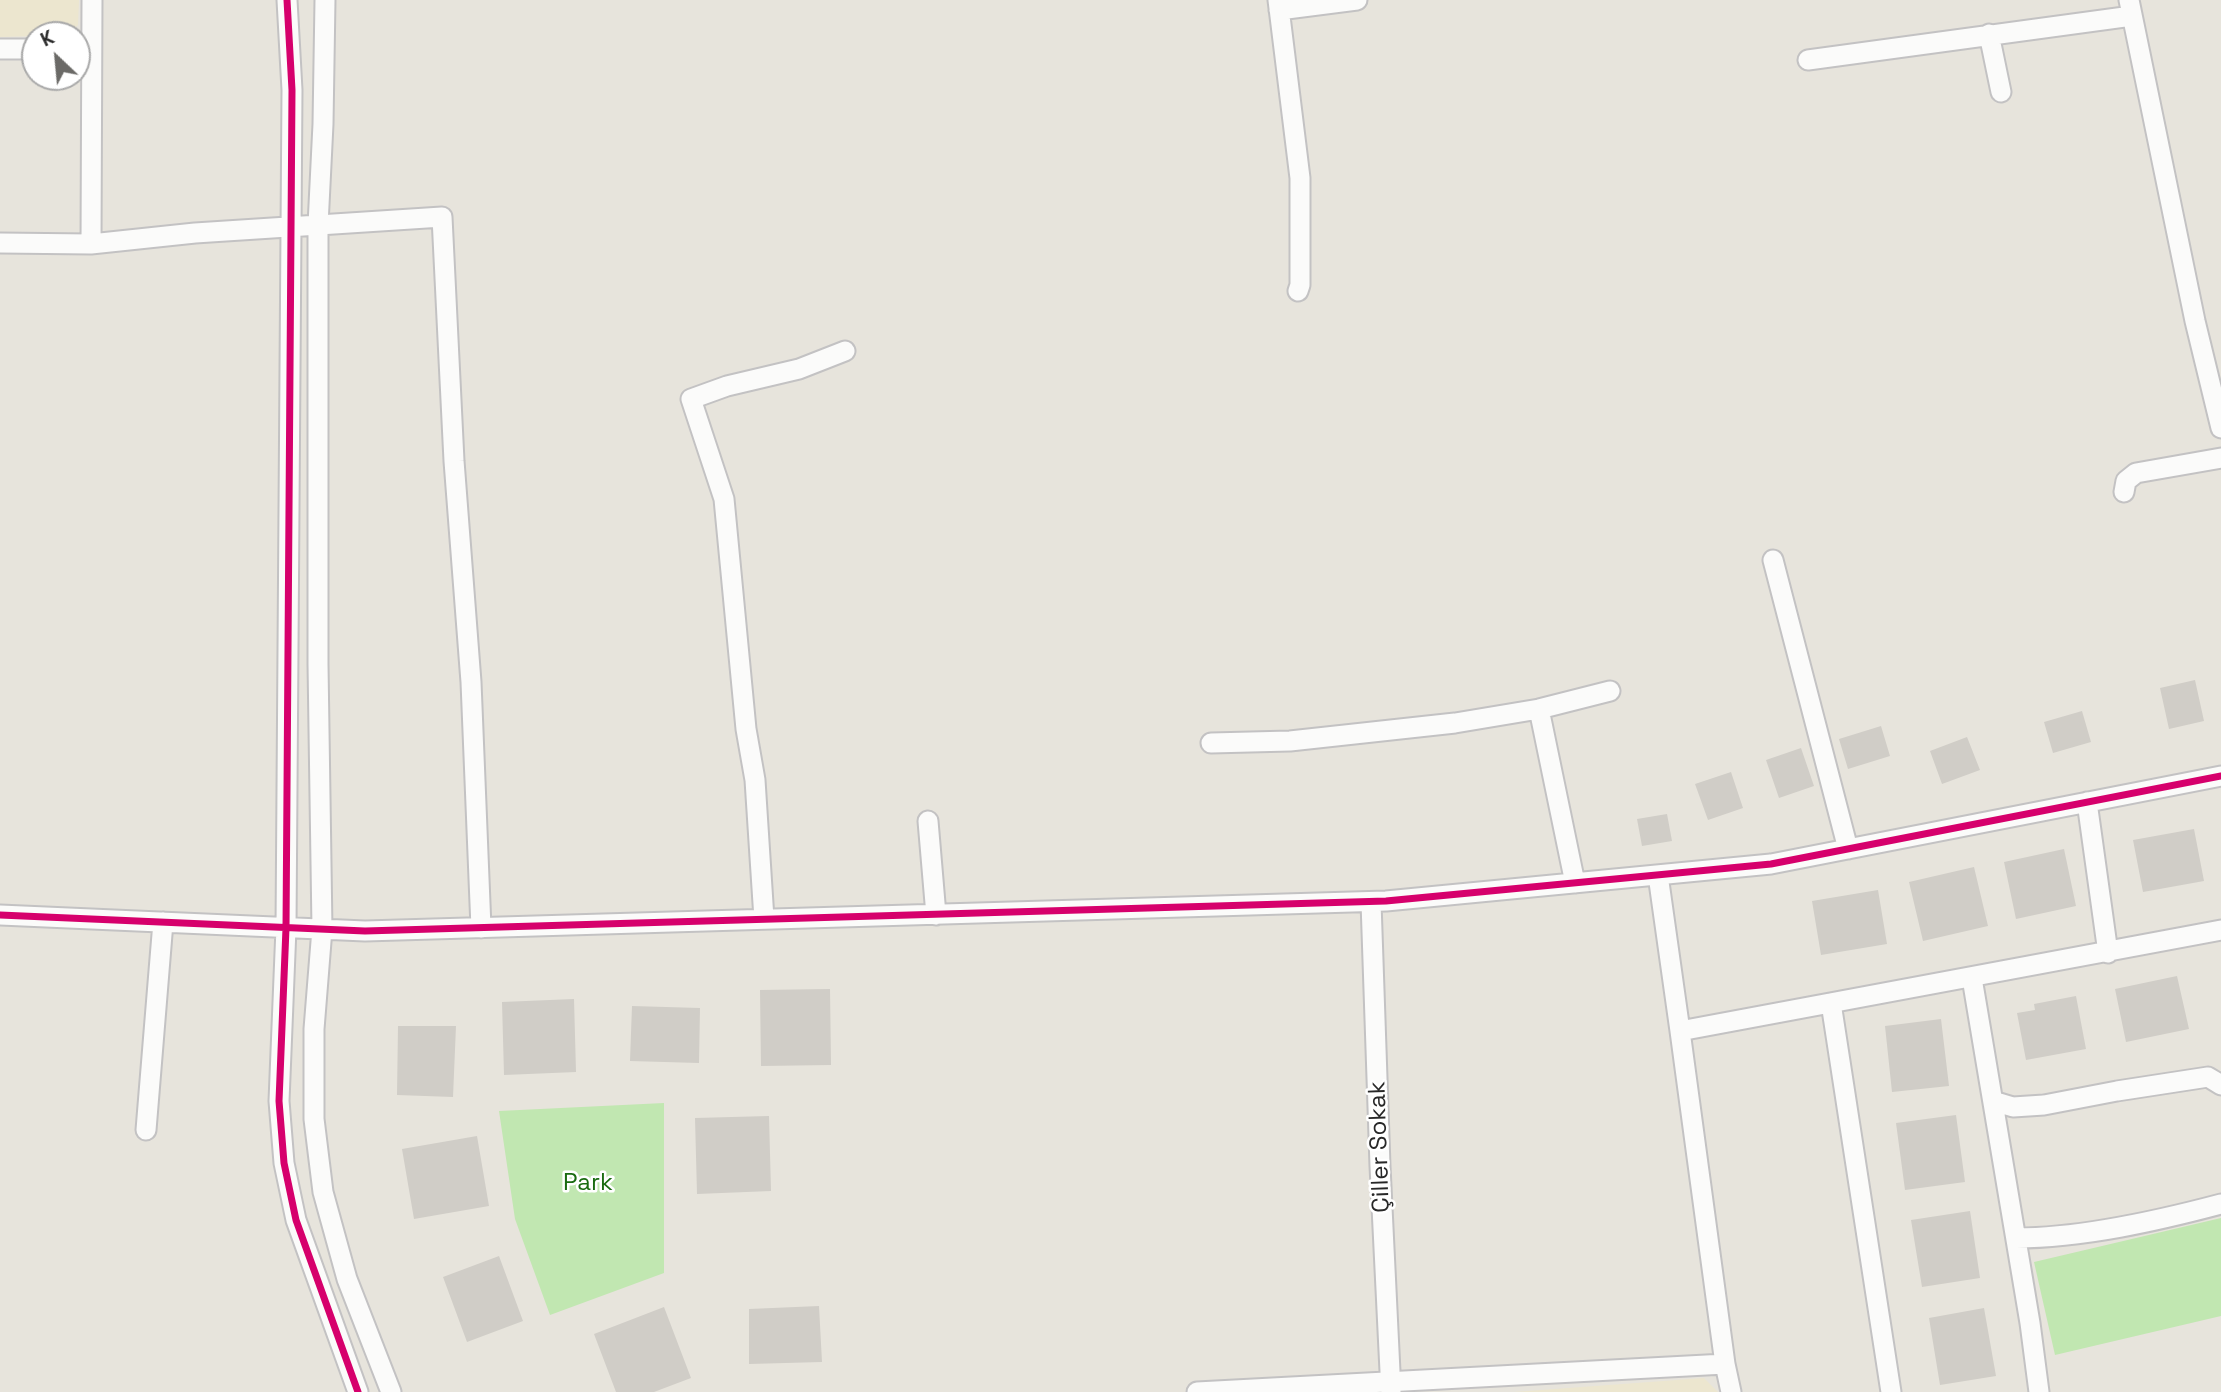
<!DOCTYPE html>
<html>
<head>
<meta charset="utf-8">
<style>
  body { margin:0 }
  #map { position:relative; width:2221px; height:1392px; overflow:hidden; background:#e7e4dc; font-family:"Space Grotesk",sans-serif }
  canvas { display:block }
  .north { position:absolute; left:21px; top:21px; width:70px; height:70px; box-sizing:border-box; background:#fff; border:2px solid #a9a9a9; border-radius:50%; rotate:334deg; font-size:19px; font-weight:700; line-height:28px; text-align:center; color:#282828 }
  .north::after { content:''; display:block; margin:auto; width:24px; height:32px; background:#6b6a67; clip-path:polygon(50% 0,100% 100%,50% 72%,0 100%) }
</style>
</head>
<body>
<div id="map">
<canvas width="2221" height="1392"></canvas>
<div class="north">K</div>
</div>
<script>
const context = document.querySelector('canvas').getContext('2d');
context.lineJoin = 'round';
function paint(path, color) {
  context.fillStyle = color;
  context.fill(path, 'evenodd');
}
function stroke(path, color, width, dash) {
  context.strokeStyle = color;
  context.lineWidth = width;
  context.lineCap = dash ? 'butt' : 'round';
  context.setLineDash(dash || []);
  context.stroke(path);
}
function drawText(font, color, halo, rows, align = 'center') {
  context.font = font + ' "Space Grotesk",sans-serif';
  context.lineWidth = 5;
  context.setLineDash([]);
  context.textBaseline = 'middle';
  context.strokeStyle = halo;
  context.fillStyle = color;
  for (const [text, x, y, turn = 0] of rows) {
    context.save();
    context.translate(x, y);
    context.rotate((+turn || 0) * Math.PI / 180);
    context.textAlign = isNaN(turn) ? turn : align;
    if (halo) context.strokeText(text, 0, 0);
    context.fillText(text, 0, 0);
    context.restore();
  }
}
const education = new Path2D(`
  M0 0H79L78 25 67 35 0 37Z
  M1704 1378 1718 1392H1514Z`);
const green = new Path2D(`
  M664 1103V1273L550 1315 515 1219 499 1111Z
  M2221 1218V1316L2055 1355 2034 1262Z`);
const building = new Path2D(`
  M2195 680 2204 721 2169 729 2160 688Z
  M2082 711 2091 742 2053 753 2044 722Z
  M1881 726 1890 756 1848 769 1839 739Z
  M1967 737 1980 770 1942 784 1930 751Z
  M1801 748 1814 786 1779 798 1766 760Z
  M1731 772 1743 808 1708 820 1695 784Z
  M1667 814 1672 841 1642 846 1637 819Z
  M2194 829 2204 881 2143 892 2133 840Z
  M2064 849 2076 906 2016 919 2004 862Z
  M1974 867 1988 926 1923 941 1909 882Z
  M1878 890 1887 944 1821 955 1812 901Z
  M2177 976 2189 1029 2126 1042 2115 989Z
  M830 989 831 1065 761 1066 760 990Z
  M2076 996 2086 1049 2026 1060 2017 1013 2035 1010 2034 1004Z
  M574 999 576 1072 504 1075 502 1002Z
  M632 1006 700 1008 699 1063 630 1061Z
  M1941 1019 1949 1086 1892 1092 1885 1026Z
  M398 1026H456L453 1097 397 1095Z
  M1956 1115 1965 1182 1905 1190 1896 1123Z
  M769 1116 771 1191 697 1194 695 1118Z
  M477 1136 489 1206 414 1219 402 1149Z
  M1970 1211 1980 1278 1922 1287 1911 1220Z
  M499 1256 523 1321 467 1342 443 1277Z
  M819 1306 822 1362 749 1364V1309Z
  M664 1307 691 1378 654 1392H616L594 1334Z
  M1984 1308 1996 1376 1940 1385 1929 1318Z`);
const minor = new Path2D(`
  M287 0 292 90 286 928 279 1101 284 1163 296 1220 358 1392
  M325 0 323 124 318 225V664L322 929 314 1029V1119L323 1192 347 1279 391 1392
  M1278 0 1300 178V285L1298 291
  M2129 0 2195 321 2221 428
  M1279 10 1357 0
  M1989 34 2001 92
  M0 49H35
  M1808 60 2132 16
  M0 243 91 244 195 233 442 217 454 461 471 682 481 928
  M91 244 92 0
  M2124 492 2126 481 2136 473 2221 458
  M1773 560 1848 849
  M1539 709 1575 883
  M1211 743 1290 741 1455 723 1539 709 1610 691
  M2087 802 2108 953
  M928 821 936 915
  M1658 875 1680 1031 2221 930
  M1371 902 1380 1166 1391 1392
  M0 915 365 931 1386 901 1771 864 2221 776
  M764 919 755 780 746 729 724 499 691 399 727 386 799 369 845 351
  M1972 978 2030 1323 2039 1392
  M1831 1003 1891 1392
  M1680 1031 1725 1364 1731 1392
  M1993 1101 2013 1107 2044 1105 2117 1091 2208 1077 2221 1085
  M146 1130 163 922
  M2016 1238C2082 1238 2157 1221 2221 1204
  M1197 1392 1725 1364`);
const cycleway = new Path2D(`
  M287 0 292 90 286 928 279 1101 284 1163 296 1220 358 1392
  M0 915 365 931 1386 901 1771 864 2221 776`);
const streetNames = [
  ["Çiller Sokak",1380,1147,-92]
];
const parkNames = [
  ["Park",588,1183]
];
paint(education, '#ece6cf');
paint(green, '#c1e7b1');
paint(building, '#d0cdc7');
stroke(minor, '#c3c2c3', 23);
stroke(minor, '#fbfbfa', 19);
stroke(cycleway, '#d6006c', 7);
drawText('24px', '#282828', '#fff', streetNames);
drawText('24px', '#1a6b11', '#fff', parkNames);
</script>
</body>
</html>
